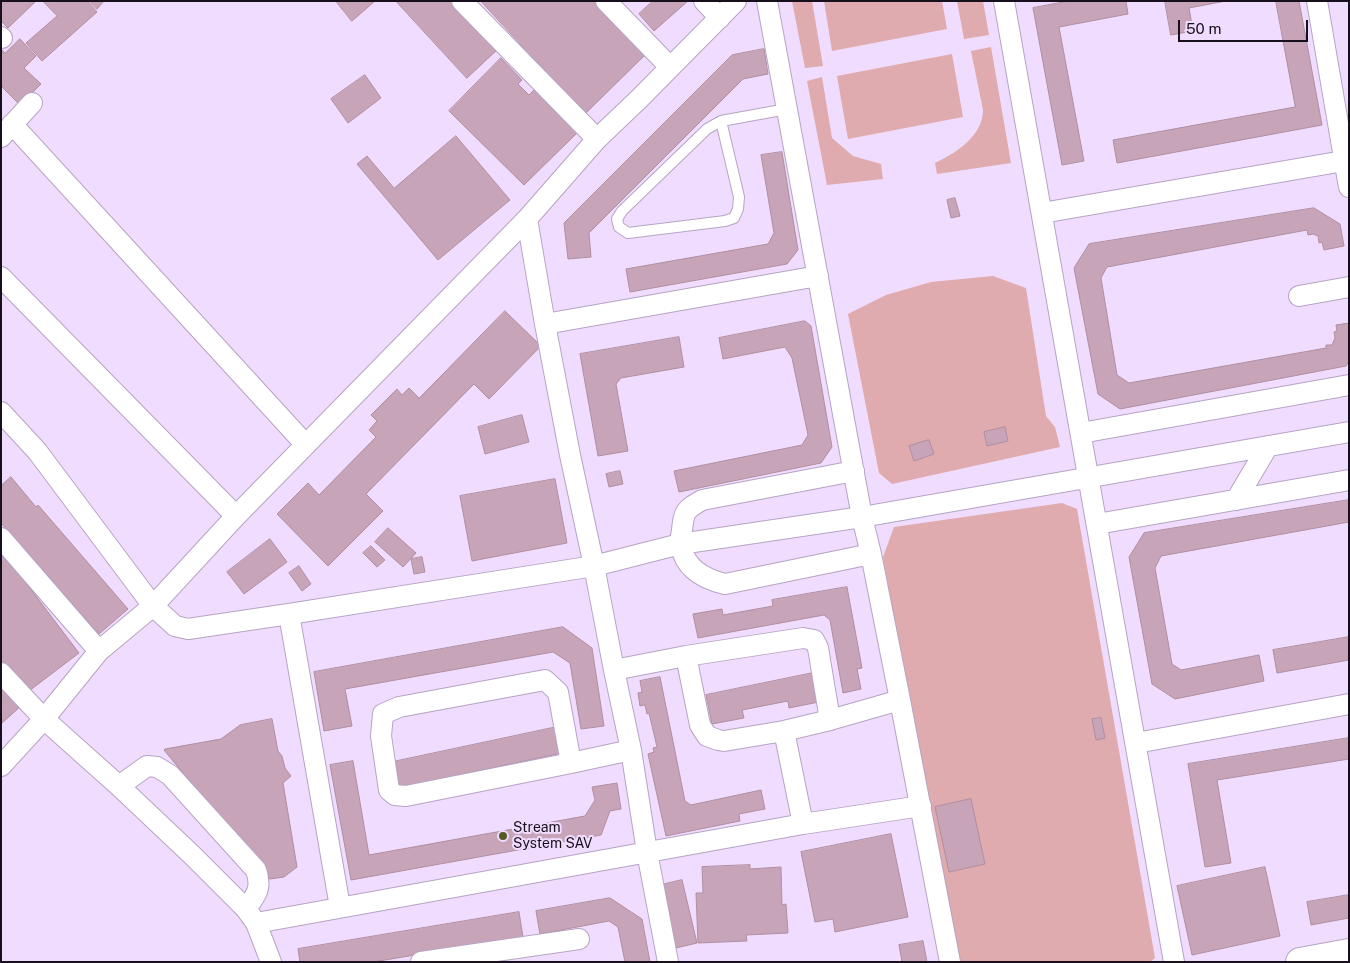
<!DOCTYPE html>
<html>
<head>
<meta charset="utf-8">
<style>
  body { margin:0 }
  #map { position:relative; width:1350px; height:963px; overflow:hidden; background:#f0dcfe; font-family:"Public Sans",sans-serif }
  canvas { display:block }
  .frame { position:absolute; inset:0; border:2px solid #17101c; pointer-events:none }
  .scale { position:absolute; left:1178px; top:20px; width:130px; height:22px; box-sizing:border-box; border:2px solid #17101c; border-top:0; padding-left:6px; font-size:15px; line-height:18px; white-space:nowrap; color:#17101c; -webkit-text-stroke:4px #f0dcfe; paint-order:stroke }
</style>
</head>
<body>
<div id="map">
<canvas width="1350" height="963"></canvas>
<div class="frame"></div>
<div class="scale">50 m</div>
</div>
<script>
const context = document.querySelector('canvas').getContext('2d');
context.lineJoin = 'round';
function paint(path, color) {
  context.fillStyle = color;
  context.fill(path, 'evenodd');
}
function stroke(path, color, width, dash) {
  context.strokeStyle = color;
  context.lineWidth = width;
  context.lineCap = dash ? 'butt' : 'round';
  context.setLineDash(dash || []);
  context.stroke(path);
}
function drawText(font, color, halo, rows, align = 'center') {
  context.font = font + ' "Public Sans",sans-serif';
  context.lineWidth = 4;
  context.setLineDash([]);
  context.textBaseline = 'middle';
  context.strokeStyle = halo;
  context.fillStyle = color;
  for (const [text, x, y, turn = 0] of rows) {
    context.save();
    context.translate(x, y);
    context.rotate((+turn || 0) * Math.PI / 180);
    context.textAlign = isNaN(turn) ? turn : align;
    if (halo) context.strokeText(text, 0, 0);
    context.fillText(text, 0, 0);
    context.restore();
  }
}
const green = new Path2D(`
  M792 1H812L823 66 805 68Z
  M824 1H942L947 29 832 51Z
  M957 1H983L989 35 964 39Z
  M991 47 1011 163 937 174 935 163C956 153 983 136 983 110L971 51Z
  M952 54 963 117 848 139 837 76Z
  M822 77 832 138 853 156 881 164 883 179 827 185 807 81Z
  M993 276 1026 288 1046 416 1055 427 1060 447 892 484 879 473 848 314 886 295 931 282Z
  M1062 503 1077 509 1155 958 1150 962H955L883 557 894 527Z`);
const building = new Path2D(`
  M1 1H34L35 2 8 28 1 21Z
  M43 1H87L97 12 42 61 26 43 57 16Z
  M89 1H104L97 9Z
  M336 1H375L352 21Z
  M396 1H453L497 50 467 78Z
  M481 1H601L646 54 585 114Z
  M653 1H688L654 31 639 14Z
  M1069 1H1126L1128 14 1059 27 1084 161 1062 165 1033 8Z
  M1165 1H1226L1189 8 1193 31 1171 35Z
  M1276 1H1299L1322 125 1117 163 1113 140 1295 107Z
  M20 39 36 56 24 68 41 84 20 105 1 86V49L5 53Z
  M764 49 768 74 743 79 589 233 591 257 568 259 564 223 732 55Z
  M501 58 522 80 518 84 529 95 534 90 577 133 524 185 449 111Z
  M365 75 381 98 348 123 331 99Z
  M456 136 510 200 438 260 357 164 367 156 394 188Z
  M782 152 798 250 787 264 630 292 626 269 768 244 774 233 761 155Z
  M955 198 960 216 951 218 947 200Z
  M1314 208 1340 224 1344 246 1324 250 1322 242 1319 243 1318 236 1313 234 1308 235 1307 230 1107 267 1101 278 1117 375 1129 383 1326 348V345H1332L1335 338 1334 332 1337 331 1336 325 1349 323V361L1346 366 1120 409 1098 394 1074 268 1089 244Z
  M505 311 541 346 489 399 474 384 366 494 383 511 328 566 277 514 308 483 319 495 376 437 369 430 377 421 371 415 397 389 402 395 409 388 419 398Z
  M805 321 811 326 832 447 821 463 679 492 674 471 802 445 808 435 792 358 785 347 723 359 719 338Z
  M679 337 684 367 621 378 616 384 628 451 598 456 580 354Z
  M522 415 529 442 485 454 478 427Z
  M1005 427 1008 441 987 446 984 432Z
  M929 440 934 454 914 461 909 446Z
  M620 471 623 484 609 487 606 474Z
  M11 477 36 507 38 505 128 609 99 634 1 523V486Z
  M555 479 567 543 472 561 460 496Z
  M1349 500V522L1161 556 1155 568 1172 664 1181 670 1259 655 1264 681 1175 699 1152 684 1129 557 1144 533Z
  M388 528 416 553 403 567 375 542Z
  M270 539 287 562 244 594 227 572Z
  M371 546 385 560 377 567 363 553Z
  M1 550 79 653 25 694 1 662Z
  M422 557 425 572 414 574 411 559Z
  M299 566 311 584 302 591 289 573Z
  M847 587 862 668 857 669 861 689 843 693 830 620 824 615 698 638 693 614 722 609 723 615 773 606 772 600Z
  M563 627 592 648 604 726 581 729 570 663 553 652 345 689 352 726 324 731 314 672Z
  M1349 637V660L1277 673 1273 650Z
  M813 673 819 702 789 708 788 701 742 710 744 718 712 724 706 695Z
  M660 677 685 801 691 805 761 790 765 809 739 814 740 821 666 836 648 754 654 752 653 748 657 747 649 713 647 714 645 705 640 706 638 693 642 692 640 681Z
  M1 682 22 705 1 724Z
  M1101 718 1105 738 1096 740 1092 719Z
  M272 719 278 751 282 756 285 768 291 776 283 783 297 867 284 877 270 879 164 750 165 749 221 739 240 725Z
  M557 727 562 753 394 789 388 763Z
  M1349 738V759L1217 780 1231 863 1205 867 1188 764Z
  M353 761 369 855 585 816 595 800 592 787 617 783 621 809 610 811 601 835 351 880 330 765Z
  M971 799 985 864 949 872 935 807Z
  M891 834 908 917 835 932 833 919 815 922 801 852Z
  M750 865V869L781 867 782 905 786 904 788 933 746 935 747 941 698 943 696 893H703L702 867Z
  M1265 867 1280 936 1192 955 1177 886Z
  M682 880 697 943 676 948 661 885Z
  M1349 895V918L1311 925 1307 902Z
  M610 898 642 919 650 962H625L618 927 609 921 540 934 536 911Z
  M519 912 523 937 373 962H300L298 949Z
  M923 941 927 962H902L899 945Z`);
const lane = new Path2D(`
  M721 121 739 197 738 209 734 218 725 221 628 233 619 227 617 219 622 211 707 129 721 121 787 109`);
const street = new Path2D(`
  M462 1 597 139
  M606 1 670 67
  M704 1 720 18
  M736 1 639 99 597 139 527 219 236 516 153 606 175 626 188 629 289 614 594 566 680 544 862 517 1349 432
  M767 1 862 517 871 554 900 700 950 962
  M1004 1 1174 962
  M1317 1 1349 187
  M1 37 2 38
  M12 124 306 445
  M1 137 32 103
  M1042 213 1349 160
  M527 219 545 324 570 455 594 566 614 670 631 750 647 852 668 962
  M1 277 236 516
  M1299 296 1349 287
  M545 324 818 276
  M1 412 37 451 153 606 99 651 44 719 1 766
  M1081 433 1349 385
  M854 471 702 500C685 510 684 511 682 530 681 535 680 541 681 546 685 569 704 579 725 584L871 554
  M1236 500 1268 446
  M1097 524 1349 480
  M1 538 99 651
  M289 614 340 907
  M686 656 700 725 707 736 718 740 724 741 784 731 830 720 900 700
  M614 670 686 656 803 638 814 640 818 648 830 720
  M1 673 44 719 119 786 192 855 246 909 256 923 271 962
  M784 731 803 824
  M1136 743 1349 704
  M571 763 558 692 545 680 399 707 383 714 381 736 389 790 395 795 406 796 571 763 631 750
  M119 786 147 766 157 767 170 775 256 870C262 888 257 894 246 909
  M256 923 803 824 921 806
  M421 962 579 939`);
const secondary = new Path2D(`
  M1300 962 1349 953`);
const markers = [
  [503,836,5,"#575927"]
];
const poiNames = [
  ["Stream",513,828],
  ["System SAV",513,844]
];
paint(green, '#dfabae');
paint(building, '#c7a4b8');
stroke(building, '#b08ea2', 1);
stroke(lane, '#b6a4c4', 12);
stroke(street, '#b6a4c4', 22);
stroke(secondary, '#b6a4c4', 30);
stroke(lane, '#fff', 10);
stroke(street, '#fff', 20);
stroke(secondary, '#fff', 28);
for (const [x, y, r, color] of markers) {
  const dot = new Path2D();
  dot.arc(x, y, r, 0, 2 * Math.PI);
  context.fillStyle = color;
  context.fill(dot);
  stroke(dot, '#f0dcfe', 2);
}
drawText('14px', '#17101c', '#f0dcfe', poiNames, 'left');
</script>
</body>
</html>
